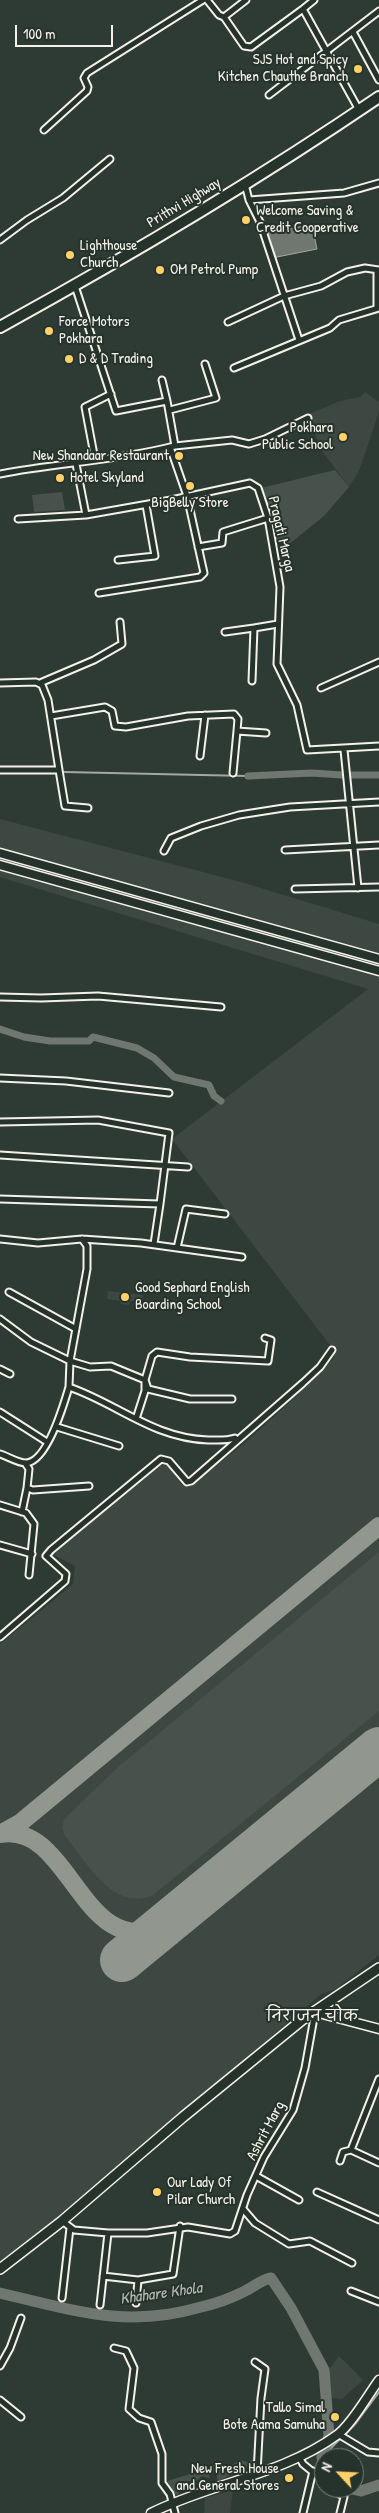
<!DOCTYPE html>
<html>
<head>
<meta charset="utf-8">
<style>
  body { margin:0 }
  #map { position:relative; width:379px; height:2513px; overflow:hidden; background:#2e3b34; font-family:"Patrick Hand",sans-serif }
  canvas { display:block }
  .north { position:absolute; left:314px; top:2448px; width:50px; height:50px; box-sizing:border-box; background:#26332d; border:1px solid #787f78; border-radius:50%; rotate:295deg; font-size:14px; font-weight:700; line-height:20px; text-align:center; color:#f4f1e8 }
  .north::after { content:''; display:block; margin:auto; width:18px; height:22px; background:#ffd166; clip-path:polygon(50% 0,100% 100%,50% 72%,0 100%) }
  .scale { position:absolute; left:15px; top:25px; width:98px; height:22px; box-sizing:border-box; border:2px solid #f4f1e8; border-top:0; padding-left:6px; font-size:15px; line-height:18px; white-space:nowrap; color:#f4f1e8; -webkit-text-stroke:4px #26332d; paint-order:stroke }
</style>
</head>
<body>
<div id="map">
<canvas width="379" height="2513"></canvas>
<div class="north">N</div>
<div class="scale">100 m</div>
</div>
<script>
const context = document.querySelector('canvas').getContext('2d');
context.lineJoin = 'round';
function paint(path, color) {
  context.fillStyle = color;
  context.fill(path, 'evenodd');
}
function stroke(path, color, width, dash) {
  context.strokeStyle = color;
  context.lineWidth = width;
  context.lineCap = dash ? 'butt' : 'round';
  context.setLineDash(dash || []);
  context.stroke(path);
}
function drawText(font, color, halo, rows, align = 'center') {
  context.font = font + ' "Patrick Hand","Playpen Sans Deva",sans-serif';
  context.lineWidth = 4;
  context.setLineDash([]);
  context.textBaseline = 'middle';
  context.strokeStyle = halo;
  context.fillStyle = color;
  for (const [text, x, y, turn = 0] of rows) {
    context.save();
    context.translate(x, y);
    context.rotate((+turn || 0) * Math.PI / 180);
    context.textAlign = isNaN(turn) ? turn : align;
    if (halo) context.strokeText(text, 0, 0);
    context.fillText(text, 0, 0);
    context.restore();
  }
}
const built = new Path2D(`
  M365 392 379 402V412L359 471 349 487 319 447 309 414 340 401 360 397Z
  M0 819 241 882 379 924V1955L336 1989 320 1995 132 2156 0 2263V1644L73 1584 75 1566 52 1554 165 1462 183 1486 188 1487 246 1442 291 1401 333 1359 335 1353 333 1349 172 1139 368 989 0 877Z
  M108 1291 143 1295 142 1302 130 1301 129 1305 121 1304V1301L107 1299Z
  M339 2356 363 2380 342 2399 330 2398 327 2372Z
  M233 2490 230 2513H204L205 2498Z`);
const green = new Path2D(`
  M335 470 349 487 324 516 283 549 281 539H275L272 517 261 488Z
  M62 492 65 510 34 512 32 495Z
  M379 1552V1711L153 1895C113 1913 87 1862 65 1836L62 1828 64 1819 118 1767Z
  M257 2458 256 2462H252L251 2465 238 2471 235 2468V2472L218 2482 216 2472 210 2473 209 2478 202 2476 198 2480 187 2482V2485L181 2487 178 2495H175L167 2481C176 2478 185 2476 194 2473 207 2467 214 2461 228 2467L241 2460 247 2462Z`);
const water = new Path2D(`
  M307 226 313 230 317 249 272 258 266 233Z`);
const stream = new Path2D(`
  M64 772 248 776
  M344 2436 356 2423 379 2392
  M322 2457 340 2439`);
const canal = new Path2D(`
  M350 775H379
  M248 776 312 773 342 775
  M0 1029 24 1037 50 1041H89L93 1037 137 1048 154 1058 174 1077 209 1085 214 1096 221 1101`);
const river = new Path2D(`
  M0 2293C73 2310 126 2329 201 2307 214 2304 229 2299 241 2293 251 2289 260 2280 271 2278L291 2308 324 2370 329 2436 322 2457 324 2466
  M349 2488 361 2491 379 2485`);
const taxiway = new Path2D(`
  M0 1834 20 1823 379 1526
  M1 1834C72 1822 82 1967 167 1924`);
const runway = new Path2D(`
  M122 1960 379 1749`);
const street = new Path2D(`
  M207 0 219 15 224 17
  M246 0 224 17 244 46 251 47 303 9 359 110
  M303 9 314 0
  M353 32 379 80
  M269 95 379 11
  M44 130 87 91 88 87 84 78 87 73 203 0
  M245 184 249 200 260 222 299 340
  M249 200 344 193 379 183
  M0 240 27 220 63 198 110 159
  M377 270V308
  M75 286 116 411 167 401 175 446 170 447 187 496 204 573 200 577 99 593
  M228 322 284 296 321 286 347 272 365 268 379 270
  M234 368 330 328 339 320 379 308
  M162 380 167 401
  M170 410 216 398 205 364
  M175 446 232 440 249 444 265 439 308 418
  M95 460 85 407 111 394
  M76 464 86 515
  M0 474C56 463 114 461 170 447
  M18 519 86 515 171 500 250 483 258 488 268 518 280 587 277 664 297 705 307 750 379 746
  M198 547 222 543 223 532 268 518
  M118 560 155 556 146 505
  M225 632 254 628
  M252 681 254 628 278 624
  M0 683 36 682 42 685 48 700 59 770H0
  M40 683 94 660 122 644 120 622
  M321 688 379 662
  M51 716 105 707 112 711 115 726 126 727 188 716 234 714 238 719 237 731 266 733
  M344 750 358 888
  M200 756 205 715
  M59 770 65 806 88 808
  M233 773 237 731
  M285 850 379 845
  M164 851 171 838 201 826 239 815 290 807 379 802
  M295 889 379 887
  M0 997 41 998 98 996 221 1007
  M0 1078 66 1081 169 1093
  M0 1122 98 1120 169 1133 160 1204
  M0 1155 188 1167
  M0 1199 160 1204 154 1244
  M0 1239 38 1243 82 1239 141 1243 242 1257
  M177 1248 186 1209 225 1214
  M9 1292 76 1329
  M0 1319 31 1342 70 1361 87 1269V1246L82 1239
  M0 1369 10 1374
  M69 1387 70 1361 90 1367 111 1366 145 1380 152 1356 157 1352 190 1357 268 1361 271 1340 265 1338
  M0 1412 47 1442
  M136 1419 145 1391V1380L148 1389 190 1399H232
  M57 1427 119 1446
  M0 1454C7 1456 18 1463 26 1463 47 1462 64 1404 69 1387 118 1404 153 1438 208 1440 217 1440 226 1441 235 1438
  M25 1463 29 1469 27 1488 33 1490 89 1486
  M0 1505 26 1513 34 1524 29 1575
  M22 1512 27 1488
  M0 1545 32 1554
  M0 1637 65 1581 66 1574 46 1556 51 1550 161 1459 169 1461 187 1482 191 1481 303 1383 320 1367 332 1350
  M351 2150 379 2163
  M340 2161 343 2152 351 2150 379 2079
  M256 2176 299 2200
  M317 2192 379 2220
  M243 2209 255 2223 289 2244 310 2241 352 2263
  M62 2221 74 2230 108 2233H147L188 2227 230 2234 235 2231 247 2195 264 2157 293 2110 305 2068 315 2012
  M103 2276 138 2280 173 2274 180 2226
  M351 2291 379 2302
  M62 2298 70 2228
  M136 2303 138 2280
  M100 2305 108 2233
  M114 2348 126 2351 134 2368 129 2409 139 2418 151 2422 162 2454V2483L170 2494 175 2513
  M255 2362 265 2369 261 2398 257 2473
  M0 2366 10 2348 21 2318
  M0 2400 21 2417
  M338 2434 368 2452 379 2453
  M299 2457 303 2464 324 2481
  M331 2488 344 2497 340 2513
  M303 2513 313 2471`);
const secondary = new Path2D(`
  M0 853 379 959
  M0 865 379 971
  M315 2012 379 2029
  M151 2513C211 2483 282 2475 337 2435 352 2424 368 2395 379 2380`);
const primary = new Path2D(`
  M0 2269 62 2221 183 2117 302 2020 379 1968`);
const highway = new Path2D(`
  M0 327C129 256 257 180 379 97`);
const markers = [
  [358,69,5,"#ffd166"],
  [246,220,5,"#ffd166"],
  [70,255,5,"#ffd166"],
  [160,270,5,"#ffd166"],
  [49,331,5,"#ffd166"],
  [69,359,5,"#ffd166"],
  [343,437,5,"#ffd166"],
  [179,456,5,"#ffd166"],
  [60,478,5,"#ffd166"],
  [190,486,5,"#ffd166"],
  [125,1297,5,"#ffd166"],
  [157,2192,5,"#ffd166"],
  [335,2417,5,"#ffd166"],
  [289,2478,5,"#ffd166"]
];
const poiNames = [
  ["SJS Hot and Spicy",348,60,"right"],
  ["Kitchen Chauthe Branch",348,77,"right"],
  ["Welcome Saving &",256,211],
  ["Credit Cooperative",256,228],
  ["Lighthouse",80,246],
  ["Church",80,263],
  ["OM Petrol Pump",170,270],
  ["Force Motors",59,322],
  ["Pokhara",59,339],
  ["D & D Trading",79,359],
  ["Pokhara",333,428,"right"],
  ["Public School",333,445,"right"],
  ["New Shandaar Restaurant",169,456,"right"],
  ["Hotel Skyland",70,478],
  ["BigBelly Store",190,503,"center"],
  ["Good Sephard English",135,1288],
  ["Boarding School",135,1305],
  ["Our Lady Of",167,2183],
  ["Pilar Church",167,2200],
  ["Tallo Simal",325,2408,"right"],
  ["Bote Aama Samuha",325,2425,"right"],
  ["New Fresh House",279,2469,"right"],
  ["and General Stores",279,2486,"right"]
];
const streetNames = [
  ["Prithvi Highway",184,203,-31],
  ["Pragati Marga",281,534,77],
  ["Ashrit Marg",266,2131,-62]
];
const neighbourhoodNames = [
  ["निराजन चोक",312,2017]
];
const waterNames = [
  ["Khahare Khola",161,2294,-8]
];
paint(built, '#3c4841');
paint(green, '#48524c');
paint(water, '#6f7770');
stroke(water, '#a4a8a0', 1);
stroke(stream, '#a4a8a0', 2);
stroke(canal, '#6f7770', 7);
stroke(river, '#6f7770', 11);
stroke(taxiway, '#91968e', 18);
stroke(runway, '#91968e', 44);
stroke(street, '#f4f1e8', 9);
stroke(secondary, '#f4f1e8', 11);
stroke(primary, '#f4f1e8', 12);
stroke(highway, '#f4f1e8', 14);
stroke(street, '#26332d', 5);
stroke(secondary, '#26332d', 8);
stroke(primary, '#26332d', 9);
stroke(highway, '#26332d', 10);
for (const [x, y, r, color] of markers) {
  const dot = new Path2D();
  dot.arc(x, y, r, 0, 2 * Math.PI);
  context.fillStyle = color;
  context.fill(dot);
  stroke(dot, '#26332d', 2);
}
drawText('15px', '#f4f1e8', '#26332d', poiNames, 'left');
drawText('15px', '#f4f1e8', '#26332d', streetNames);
drawText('16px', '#f4f1e8', '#26332d', neighbourhoodNames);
drawText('italic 16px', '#b8bab2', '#26332d', waterNames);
</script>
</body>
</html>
